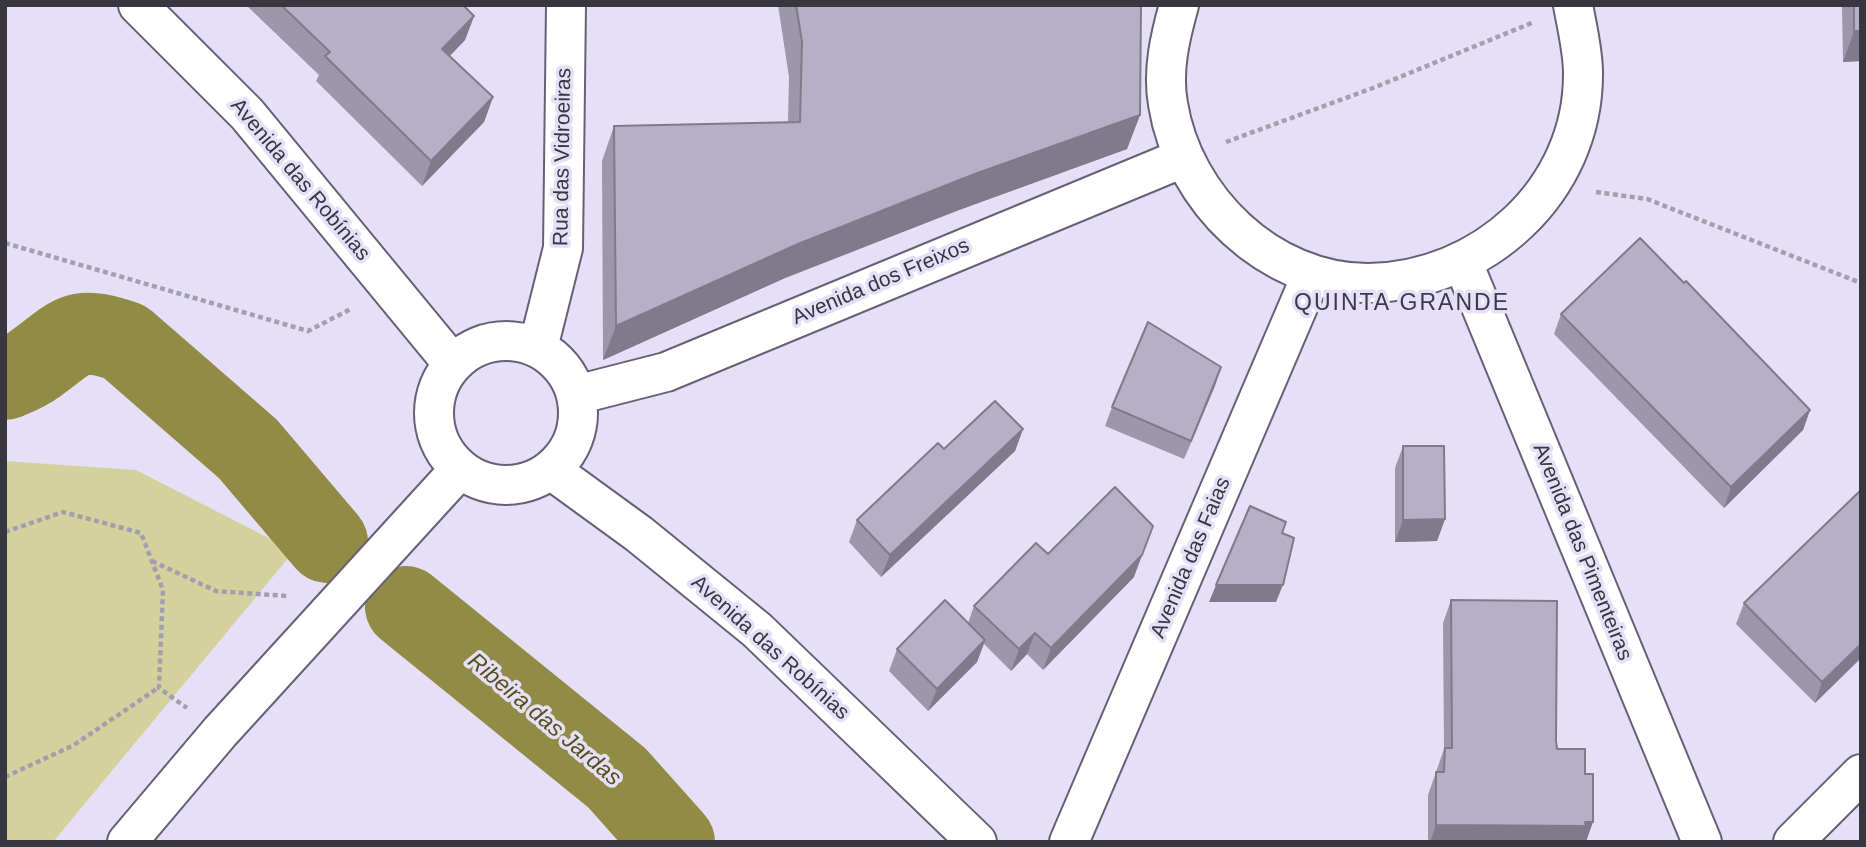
<!DOCTYPE html>
<html>
<head>
<meta charset="utf-8">
<style>
  body { margin:0 }
  #map { position:relative; width:1866px; height:847px; overflow:hidden; background:#e5e0f8; font-family:Helvetica,sans-serif }
  canvas { display:block }
  .frame { position:absolute; inset:0; border:7px solid #38363f; pointer-events:none }
</style>
</head>
<body>
<div id="map">
<canvas width="1866" height="847"></canvas>
<div class="frame"></div>
</div>
<script>
const context = document.querySelector('canvas').getContext('2d');
context.lineJoin = 'round';
function paint(path, color) {
  context.fillStyle = color;
  context.fill(path, 'evenodd');
}
function stroke(path, color, width, dash) {
  context.strokeStyle = color;
  context.lineWidth = width;
  context.lineCap = dash ? 'butt' : 'round';
  context.setLineDash(dash || []);
  context.stroke(path);
}
function drawText(font, color, halo, rows, align = 'center') {
  context.font = font + ' Helvetica,sans-serif';
  context.lineWidth = 7;
  context.setLineDash([]);
  context.textBaseline = 'middle';
  context.strokeStyle = halo;
  context.fillStyle = color;
  for (const [text, x, y, turn = 0] of rows) {
    context.save();
    context.translate(x, y);
    context.rotate((+turn || 0) * Math.PI / 180);
    context.textAlign = isNaN(turn) ? turn : align;
    if (halo) context.strokeText(text, 0, 0);
    context.fillText(text, 0, 0);
    context.restore();
  }
}
const green = new Path2D(`
  M5 461 136 470 294 551 53 842H5Z`);
const river = new Path2D(`
  M5 379C15 375 26 371 35 364 73 337 74 324 125 342L248 449 327 542
  M406 607 617 778 674 842`);
const path = new Path2D(`
  M1226 142 1373 88 1534 22
  M1596 192 1647 199 1861 283
  M5 243 308 331 351 309
  M5 532 63 512 141 533 163 590 159 688 187 708
  M152 561 216 591 287 596
  M5 777 74 745 158 688`);
const street = new Path2D(`
  M138 5 247 114 453 364
  M1179 5C1170 37 1162 71 1168 104 1183 199 1269 283 1368 283 1482 282 1584 191 1583 73 1583 51 1577 27 1573 5
  M1463 263 1702 842
  M434 413a72 72 0 1 1 144 0a72 72 0 1 1-144 0Z
  M538 348 563 248 566 5
  M576 395 666 372 1183 158
  M551 470 639 534 757 630 977 842
  M1069 842 1312 274
  M1793 842 1861 774`);
const secondary = new Path2D(`
  M127 842 220 732 460 469`);
const wall = new Path2D(`
  M246 5H463L474 16 465 40 450 56 493 97 484 122 422 186 316 81 319 75Z
  M778 5H1141L1140 115 1127 149 959 210 785 278 603 360 602 161 614 126 788 122 789 77Z
  M1842 5H1861V61L1843 62Z
  M1684 283 1810 410 1803 430 1724 508 1554 334 1561 314Z
  M1221 367 1184 459 1105 426 1112 407Z
  M1023 429 1015 451 881 577 849 542 857 520 944 449Z
  M1403 446 1445 519 1437 541 1395 542V468Z
  M1861 490V658L1815 703 1736 624 1744 603Z
  M1048 554 1134 577 1043 670 1027 654 1011 671 984 644 977 662 928 711 889 671 897 649 968 623 974 606Z
  M1451 600 1556 741 1586 842H1428V795L1444 749 1443 623Z`);
const shadedWall = new Path2D(`
  M474 16 465 40 433 73 442 49Z
  M1854 31H1861V61L1843 62Z
  M493 97 484 122 422 186 431 161Z
  M1140 115 1127 149 959 210 785 278 603 360 616 326 798 244 972 175Z
  M1221 367 1215 386 1184 459 1191 441Z
  M1810 410 1803 430 1724 508 1731 487Z
  M1023 429 1015 451 881 577 890 555Z
  M1445 519 1437 541 1395 542 1403 520Z
  M1153 526 1134 577 1043 670 1051 648Z
  M1216 585H1283L1276 602H1209Z
  M1035 633 1027 654 1011 671 1019 649Z
  M985 640 977 662 928 711 937 689Z
  M1861 644V658L1815 703 1822 682Z
  M1593 822 1586 842H1430L1436 825Z`);
const building = new Path2D(`
  M281 5H463L474 16 442 49 493 97 431 161 325 56 330 52Z
  M796 5H1141L1140 115 972 175 798 244 616 326 614 126 800 122 802 42Z
  M1854 5H1861V31H1854Z
  M1640 238 1684 283 1686 281 1810 410 1731 487 1561 314Z
  M1148 322 1221 367 1191 441 1112 407Z
  M995 401 1023 429 890 555 857 520 938 443 944 449Z
  M1403 446H1444L1445 519 1403 520Z
  M1115 487 1153 526 1142 555 1051 648 1035 633 1019 649 974 606 1036 543 1048 554Z
  M1861 490V644L1822 682 1744 603Z
  M1250 506 1286 522 1282 533 1294 538 1283 585H1216Z
  M945 600 985 640 937 689 897 649Z
  M1451 600 1557 601 1556 741 1557 749H1585V774H1593V822H1585L1586 826 1436 825V772H1444L1445 748H1452Z`);
const streetNames = [
  ["Rua das Vidroeiras",563,157,-89],
  ["Avenida das Robínias",300,180,50],
  ["Avenida dos Freixos",881,282,-23],
  ["Avenida das Pimenteiras",1582,552,68],
  ["Avenida das Faias",1191,558,-67],
  ["Avenida das Robínias",770,648,42]
];
const neighbourhoodNames = [
  ["QUINTA GRANDE",1402,304]
];
const waterNames = [
  ["Ribeira das Jardas",544,720,40]
];
paint(green, '#d4d19c');
stroke(river, '#918b46', 82);
stroke(street, '#666176', 42);
stroke(secondary, '#666176', 42);
stroke(path, '#a39fb1', 4.5, [5, 3.5]);
stroke(street, '#fff', 38);
stroke(secondary, '#fff', 38);
paint(wall, '#9c97ab');
paint(shadedWall, '#7f7b8b');
paint(building, '#b5b0c7');
stroke(building, '#7f7b8b', 2);
drawText('21px', '#38363f', '#e5e0f8', streetNames);
context.letterSpacing = '2px';
drawText('23px', '#3d384c', '#e5e0f8', neighbourhoodNames);
context.letterSpacing = '0px';
drawText('italic 23px', '#56511c', '#e5e0f8', waterNames);
</script>
</body>
</html>
